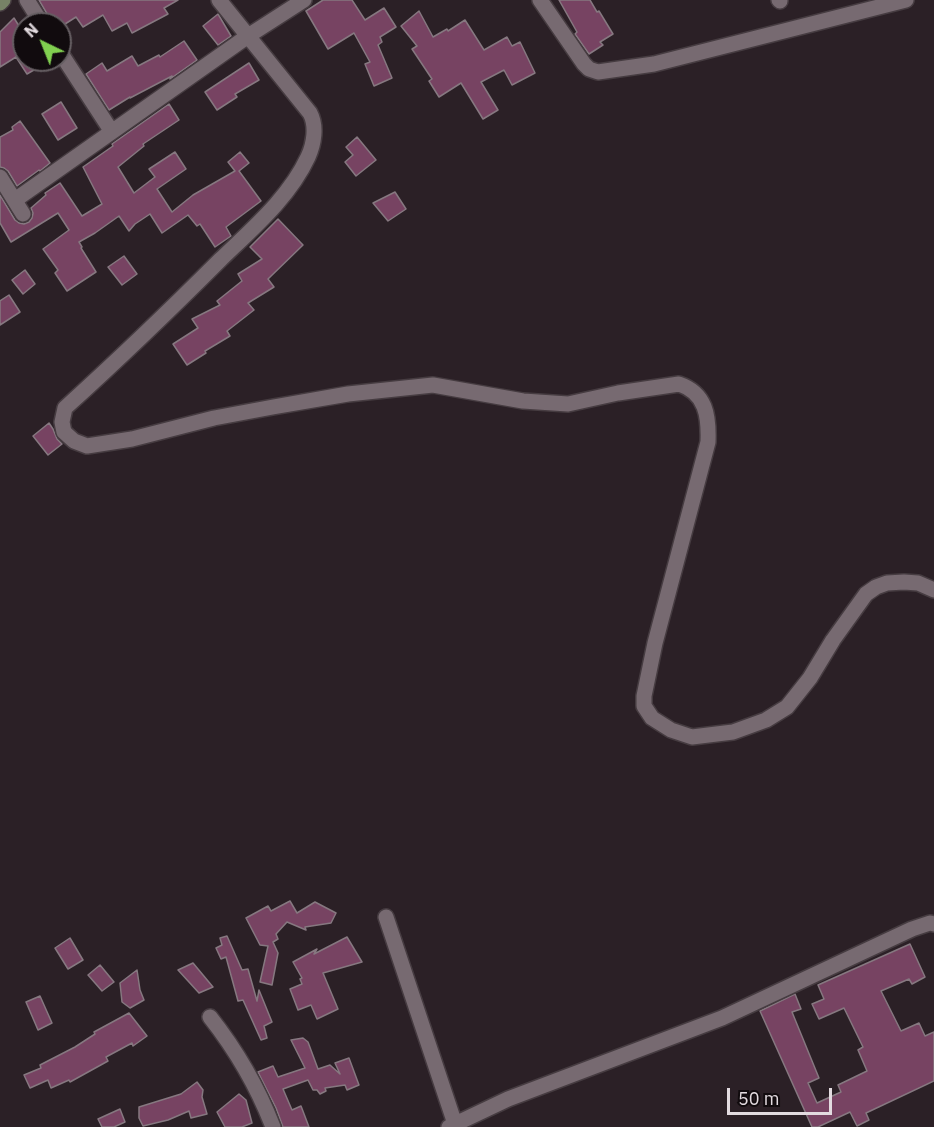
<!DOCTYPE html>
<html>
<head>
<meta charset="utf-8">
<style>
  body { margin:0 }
  #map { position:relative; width:934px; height:1127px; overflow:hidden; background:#2b2026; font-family:"IBM Plex Sans",sans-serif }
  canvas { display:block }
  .north { position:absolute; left:12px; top:12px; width:60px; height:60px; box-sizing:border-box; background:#110b0e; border:2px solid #655e62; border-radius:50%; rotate:317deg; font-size:16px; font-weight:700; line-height:24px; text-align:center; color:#e3dbe0 }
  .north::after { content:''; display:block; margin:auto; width:21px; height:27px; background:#81d050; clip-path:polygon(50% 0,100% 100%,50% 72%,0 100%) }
  .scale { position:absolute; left:727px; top:1088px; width:105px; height:27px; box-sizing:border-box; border:3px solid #e3dbe0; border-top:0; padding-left:8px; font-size:18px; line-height:21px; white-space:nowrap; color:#e3dbe0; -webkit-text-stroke:4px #110b0e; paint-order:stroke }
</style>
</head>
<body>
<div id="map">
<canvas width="934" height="1127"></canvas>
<div class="north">N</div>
<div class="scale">50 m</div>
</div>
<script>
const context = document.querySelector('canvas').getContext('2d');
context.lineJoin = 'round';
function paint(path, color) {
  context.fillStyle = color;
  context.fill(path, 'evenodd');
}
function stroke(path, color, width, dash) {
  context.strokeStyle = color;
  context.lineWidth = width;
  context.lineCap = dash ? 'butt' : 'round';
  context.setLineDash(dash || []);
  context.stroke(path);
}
const building = new Path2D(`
  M39 0H178L164 8 168 14 132 33 127 23 112 31 103 15 83 27 76 17 65 24H52L50 19Z
  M323 0H352L365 20 384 8 396 27 380 37 382 42 378 45 392 78 374 86 365 64 370 62 354 33 328 49 306 11Z
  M559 0H590L597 12 599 11 613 34 600 42 603 45 589 54 575 34 577 32Z
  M419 11 433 37 447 29 448 31 465 20 484 50 507 37 512 46 520 42 535 73 512 85 504 70 481 82 498 110 483 119 461 83 439 97 429 81 432 79 412 49 417 46 401 26Z
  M218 14 231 36 218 45 203 26Z
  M14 18 24 34V60H51L27 74 16 57 0 67V32Z
  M184 41 197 60 170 79 172 76 130 98V97L109 110 86 74 102 63 107 71 132 56 138 66 159 55 160 57Z
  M249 63 259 80 235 94 237 97 217 110 205 92Z
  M61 102 77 128 58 140 42 114Z
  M169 104 179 120 143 144 144 146 118 167 134 193 155 177 149 169 175 152 186 169 157 189 172 212 193 195 235 171 228 162 240 152 249 163 239 171 261 201 226 227 231 236 215 247 200 224 197 226 188 215 162 233 150 214 135 224 129 231 119 216 95 233 79 242 82 247 81 248 96 272 67 291 55 273 58 270 43 249 69 230 58 213 11 242 0 223V195L15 220 19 223 24 224 29 222 32 218 33 213 31 208 46 195 45 193 60 183 82 216 102 204 83 167 113 146 112 144Z
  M20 121 50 163 40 171 39 170 17 186 8 171 4 168 0 167V137L13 130 12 127Z
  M357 137 376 160 356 176 345 162 353 155 346 147Z
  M395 192 406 209 388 221 373 203Z
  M278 219 303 245 268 279 274 287 248 303 254 310 227 331 230 336 205 351 206 353 187 365 173 344 198 328 192 319 220 305 217 301 242 281 238 274 262 259 250 247Z
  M124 256 137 274 122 285 108 267Z
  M25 270 35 284 23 294 12 280Z
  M9 295 20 312 0 325V301Z
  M49 423 53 429 57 439 62 444 48 455 33 436Z
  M290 901 297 913 315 902 336 913 331 923 305 927 306 930 287 922 276 934 278 939 273 942 278 953 272 985 260 982 268 946 260 945 246 918 268 906 271 911Z
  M227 936 242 970 248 969 257 1001 259 990 272 1022 264 1026 267 1038 261 1040 243 1000 238 1001 226 957 221 959 216 948 222 945 220 938Z
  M347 937 362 962 323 973 338 1009 317 1019 311 1005 298 1010 290 989 302 984 300 979 302 978 293 962 317 949 314 954Z
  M70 938 83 960 68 969 55 948Z
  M910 944 925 977 912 984 909 979 881 991 901 1031 919 1023 925 1036 934 1032V1081L866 1113 869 1120 857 1126 850 1112 818 1127H812L760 1011 795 994 801 1009 792 1012 819 1078 808 1083 817 1103 841 1092 838 1085 867 1071 858 1050 863 1047 844 1008 819 1019 812 1004 824 999 818 985Z
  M193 963 213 987 199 993 178 970Z
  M100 965 114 982 102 991 88 975Z
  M137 970 140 990 144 1000 130 1008 122 1002 120 983Z
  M40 996 52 1023 38 1030 26 1002Z
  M129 1013 147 1036 133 1046 132 1043 106 1057 108 1061 70 1082 69 1080 51 1088 48 1080 30 1088 24 1075 41 1068 40 1065 75 1047 95 1034 94 1032Z
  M303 1038 308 1042 318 1069 330 1065 340 1074 335 1063 349 1058 359 1085 347 1090 345 1085 325 1088 326 1091 320 1094 317 1090H313L308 1080 283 1089 292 1110 301 1106 309 1127H283L276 1108 258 1072 273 1066 278 1077 305 1068 291 1040Z
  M197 1082 203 1090 202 1097 207 1114 191 1118 189 1111 168 1120 143 1126 139 1118V1107L181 1094Z
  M239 1094 246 1100 252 1123 242 1127H225L217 1112Z
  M120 1109 125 1122 114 1127H102L98 1119Z`);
const street = new Path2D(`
  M27 0 42 24
  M219 0 310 113C317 126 314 144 308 157 289 198 252 229 220 260 169 311 118 360 65 408L62 422 64 432 74 441 87 446 132 439 214 418 273 407 348 394 433 385 523 401 568 404 618 393 679 384C706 393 709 416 708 442L655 643 644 696V706L652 718 671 730 692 737 733 732 766 720 787 707 810 678 833 640 866 594 876 587 887 583 904 582 918 583 934 590
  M540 0 584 64 589 69 598 72 654 64 906 0
  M779 0 780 1
  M60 52 112 132
  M0 177 23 214
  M15 200 248 36 304 0
  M386 917 455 1124
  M210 1017C236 1050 258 1088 273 1127
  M449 1127 508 1099 722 1018 912 929 930 923 934 924`);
const secondary = new Path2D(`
  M0 3 3 0`);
paint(building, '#774362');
stroke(building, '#867880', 1.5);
stroke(street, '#463c41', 18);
stroke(secondary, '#463c41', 18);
stroke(street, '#776a71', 15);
stroke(secondary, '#778266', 15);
</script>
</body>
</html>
